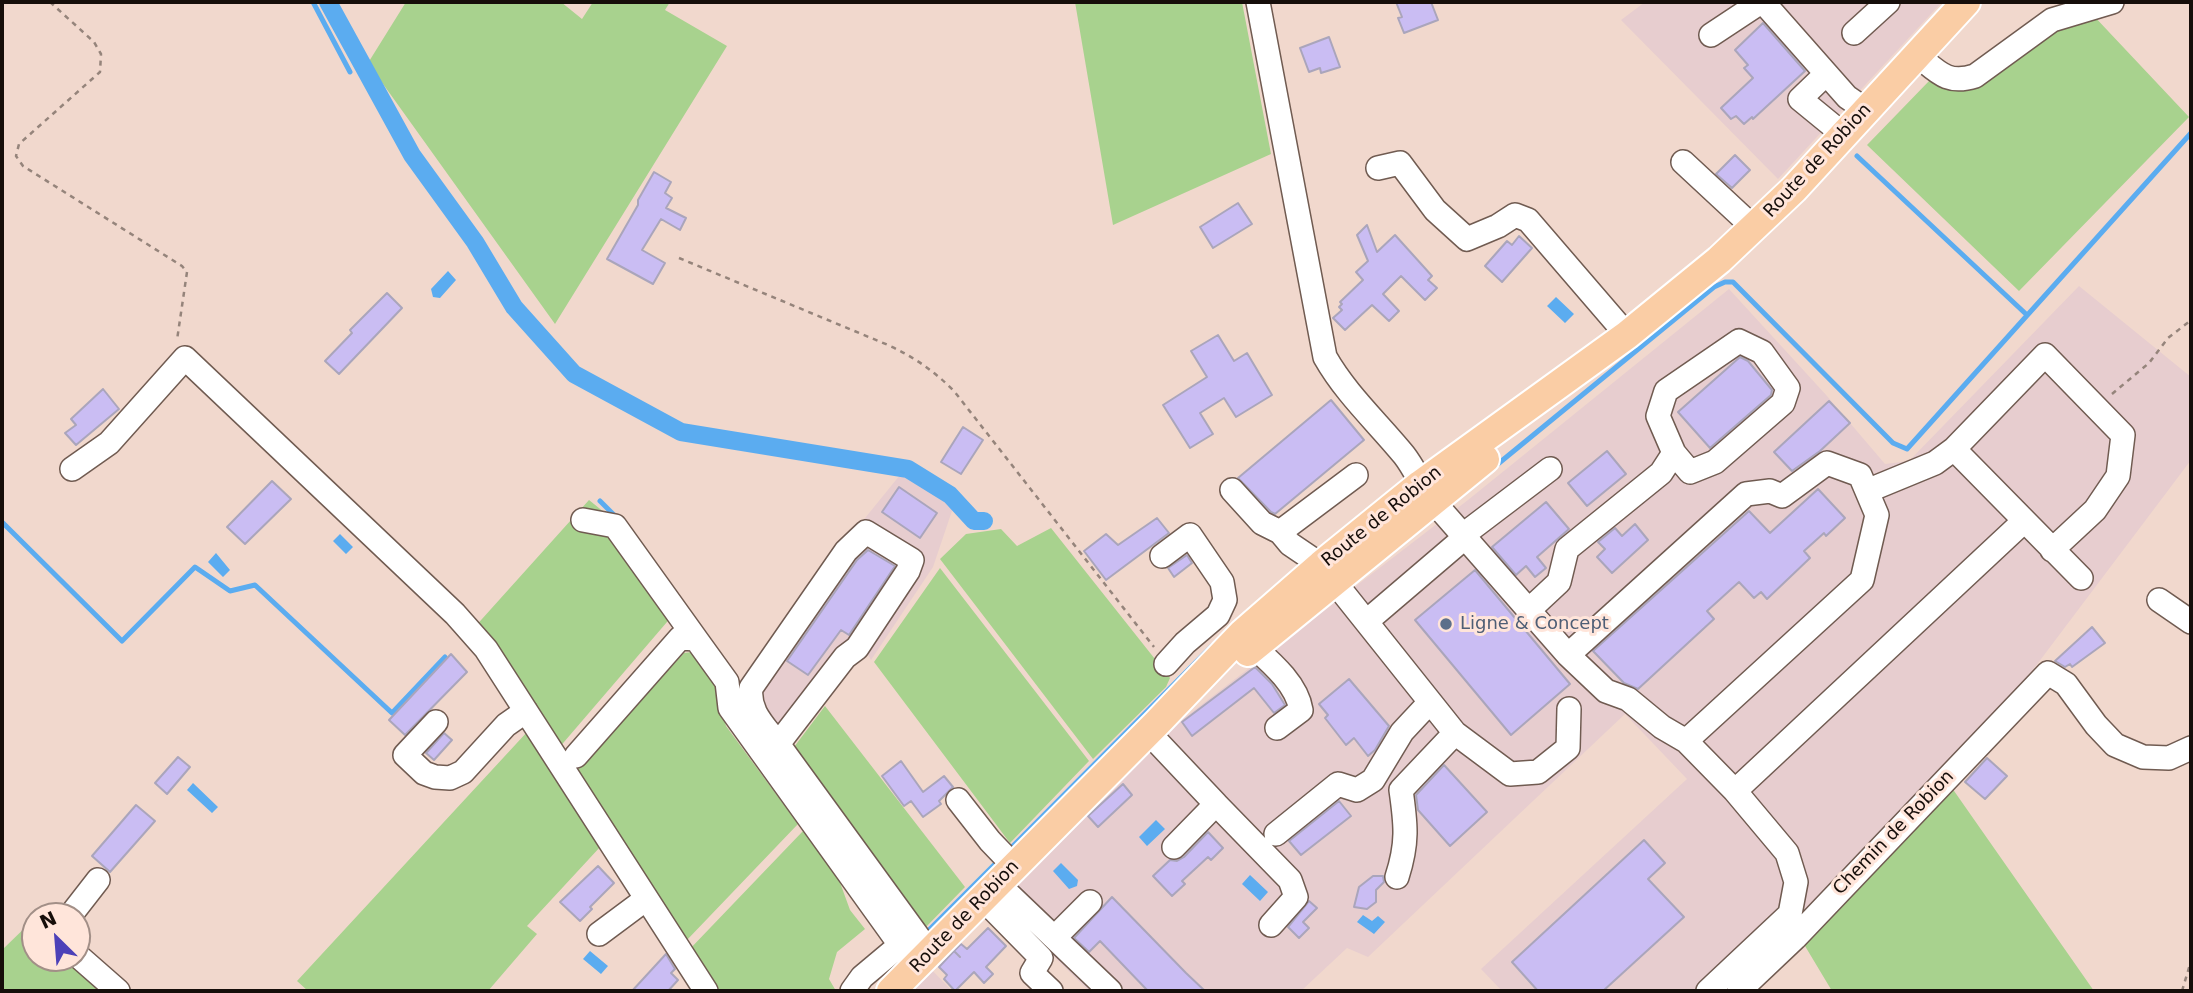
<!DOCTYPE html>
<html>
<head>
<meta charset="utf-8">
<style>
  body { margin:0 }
  #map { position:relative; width:2193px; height:993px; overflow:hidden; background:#f1d8cd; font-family:"DejaVu Sans",sans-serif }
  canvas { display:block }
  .frame { position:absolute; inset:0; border:4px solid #160e0a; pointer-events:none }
  .north { position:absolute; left:21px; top:902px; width:70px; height:70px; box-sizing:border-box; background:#ffe5da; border:2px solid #a28f87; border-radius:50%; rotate:335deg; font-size:19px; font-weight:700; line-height:28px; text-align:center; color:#160e0a }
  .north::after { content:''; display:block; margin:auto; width:24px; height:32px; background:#4d41b8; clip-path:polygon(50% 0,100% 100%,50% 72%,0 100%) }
</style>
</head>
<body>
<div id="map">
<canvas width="2193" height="993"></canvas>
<div class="frame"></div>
<div class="north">N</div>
</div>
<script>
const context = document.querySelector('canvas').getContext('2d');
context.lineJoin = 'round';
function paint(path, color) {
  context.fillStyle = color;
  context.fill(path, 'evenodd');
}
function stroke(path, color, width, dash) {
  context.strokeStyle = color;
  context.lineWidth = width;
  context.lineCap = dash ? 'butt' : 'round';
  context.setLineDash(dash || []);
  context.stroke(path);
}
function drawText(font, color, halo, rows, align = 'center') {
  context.font = font + ' "DejaVu Sans",sans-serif';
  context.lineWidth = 6;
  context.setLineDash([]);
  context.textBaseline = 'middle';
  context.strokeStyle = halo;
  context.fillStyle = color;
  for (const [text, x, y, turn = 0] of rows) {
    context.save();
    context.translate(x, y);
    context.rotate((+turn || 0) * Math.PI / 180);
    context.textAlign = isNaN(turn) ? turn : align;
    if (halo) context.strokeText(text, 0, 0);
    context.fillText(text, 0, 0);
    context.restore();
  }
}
const industrial = new Path2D(`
  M1645 2H1942L1778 179 1621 20Z
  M2079 286 2191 377V460L2029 675 1823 891 1722 991H1502L1481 969 1687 779 1625 714 1368 957 1347 948 1301 991H1089L1000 904 1179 722 1468 500 1729 289 1827 396 1885 464 1909 461Z
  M900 475 954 505 933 567 871 660 865 649 778 762 744 710 818 576Z
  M929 967 952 991H906Z`);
const green = new Path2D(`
  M406 2H561L582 19 593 2H670L665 10 727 46 555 324 368 63Z
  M1075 2H1242L1271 154 1113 225Z
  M2092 14 2189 117 2019 291 1867 145 1930 80 1972 86 2032 41Z
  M589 500 620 525 679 608 558 749 473 629Z
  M1051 528 1170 678 1166 687 1093 759 940 559 966 534 1001 529 1017 546Z
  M940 568 1089 761 1010 843 874 662Z
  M692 652 712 673 726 726 798 824 686 941 576 772 684 653Z
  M825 706 965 887 925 928 791 751Z
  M528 731 601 846 527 926 537 934 488 991H308L297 981Z
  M1952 788 2094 991H1832L1802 941Z
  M803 831 834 866 850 910 865 929 837 952 829 979 836 991H712L687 952Z
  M35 918V958H75L111 991H2V950Z`);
const water = new Path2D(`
  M448 271 456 280 440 298 433 297 431 289Z
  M1556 297 1574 314 1565 323 1547 306Z
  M340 534 353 547 346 554 333 541Z
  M216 553 230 570 223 577 208 562Z
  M193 783 218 807 212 813 187 790Z
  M1156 820 1165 829 1147 846 1139 837Z
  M1061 863 1078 880 1077 886 1069 889 1053 871Z
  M1250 875 1268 892 1260 901 1242 884Z
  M1363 915 1372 921 1378 916 1385 922 1374 934 1357 922Z
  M590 951 608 966 601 974 583 959Z`);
const stream = new Path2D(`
  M313 2 350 72
  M1857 156 2027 315
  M1493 468 1714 287 1725 282H1733L1893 443 1907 449 2191 133
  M600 501 618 519
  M2 522 122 641 195 567 230 591 255 585 392 713 445 657
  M1009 850 1212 646
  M925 934 1000 859`);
const canal = new Path2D(`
  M328 2 412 155 475 242 514 307 574 374 681 432 908 469 950 495 974 521H984`);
const building = new Path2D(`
  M1396 2H1431L1438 20 1404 33 1398 18 1402 17Z
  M1763 23 1805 71 1753 119 1752 117 1744 124 1736 116 1731 119 1721 108 1753 78 1744 68 1748 65 1735 50Z
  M1329 37 1340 67 1321 73 1320 68 1309 72 1300 48Z
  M1735 155 1750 170 1732 188 1716 174Z
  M654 172 671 182 665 193 672 198 666 208 686 218 680 230 661 219 642 250 665 263 653 284 607 259 638 205V200Z
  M1238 203 1252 224 1213 248 1200 227Z
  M1367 225 1377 252 1395 235 1432 276 1428 280 1437 288 1425 300 1401 276 1383 294 1399 311 1389 321 1372 305 1345 330 1333 318 1342 310 1339 307 1342 304 1340 302 1363 280 1356 272 1368 261 1357 235Z
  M1519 236 1532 248 1502 282 1485 266 1507 241 1512 245Z
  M387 293 402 308 339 374 325 361 352 333 350 330Z
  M1218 335 1234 361 1247 353 1272 395 1236 417 1224 398 1200 413 1213 434 1190 448 1163 405 1207 377 1191 351Z
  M1740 357 1748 361 1772 390 1771 395 1710 448 1678 412Z
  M103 389 119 409 76 445 65 433 76 425 71 419Z
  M1331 400 1364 440 1275 514 1271 512 1238 478Z
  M1829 401 1850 423 1820 451 1792 471 1774 452Z
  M963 427 983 440 961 474 941 462Z
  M1607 451 1626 474 1587 506 1568 483Z
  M272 481 291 499 245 544 227 527Z
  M899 487 937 513 920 538 882 512Z
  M1818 489 1845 518 1826 536 1824 533 1804 551 1810 558 1767 599 1761 592 1754 598 1739 582 1707 611 1714 619 1638 689 1624 683 1593 651 1749 511 1770 533Z
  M1546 502 1569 529 1537 557 1546 568 1535 577 1526 566 1516 575 1492 547Z
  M1157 518 1169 533 1106 580 1084 551 1106 534 1118 545Z
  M1635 524 1648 540 1612 573 1597 557 1605 549 1598 542 1615 528 1622 536Z
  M868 550 895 566 849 635 841 630 808 675 787 661 857 560Z
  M1187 555 1192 563 1174 577 1168 568Z
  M1475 570 1570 684 1511 735 1415 620Z
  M2092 627 2105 643 2072 667 2070 664 2065 667 2055 661Z
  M451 654 467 672 405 735 389 720Z
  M1255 667 1272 684 1285 705 1274 713 1254 688 1192 736 1182 722Z
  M1349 679 1389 726 1375 750 1368 756 1354 738 1346 745 1325 718 1328 715 1319 704Z
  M444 733 452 740 434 760 426 753Z
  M178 757 190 767 167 794 155 783Z
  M1987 758 2007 776 1985 799 1965 782Z
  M901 761 923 792 944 776 953 787 939 801 941 804 923 817 911 801 904 806 882 776Z
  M1444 765 1487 812 1450 846 1418 810 1416 795Z
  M1123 784 1132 795 1098 827 1088 816Z
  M1339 801 1351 816 1301 855 1289 841Z
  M136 805 155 821 110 872 92 856Z
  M1208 832 1223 848 1211 860 1208 857 1182 881 1185 884 1172 896 1153 876 1170 860 1177 861 1184 857Z
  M1644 840 1665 863 1648 879 1684 917 1603 991H1538L1512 962Z
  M598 866 614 883 590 907 592 909 580 921 560 902Z
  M1373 876H1383L1384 882 1376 890V902L1367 909 1354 907 1359 887Z
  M1112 897 1186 973 1205 991H1148L1100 941 1089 952 1074 938Z
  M1309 901 1317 908 1303 922 1309 928 1299 938 1288 927Z
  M988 928 1006 946 986 967 993 974 984 983 974 972 955 991 944 979 947 975 939 967 954 951 960 957 954 951 961 944 967 949Z
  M666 954 675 969 671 973 678 980 668 991H632Z`);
const path = new Path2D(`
  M50 2 94 42 101 54 100 72 19 144 16 156 23 166 182 266 187 272 177 340
  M679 258 888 345C914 357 934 371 954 391L1154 647
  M2112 394 2149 363 2168 338 2190 321 2191 314
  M2182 991 2191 961`);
const minor = new Path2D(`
  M1258 2 1325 357C1346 394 1377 422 1404 455 1415 469 1422 487 1433 501L1568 655 1606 691 1628 699 1662 727 1686 741 1862 580 1877 515 1860 475 1827 463 1782 496 1770 491 1746 494 1568 655
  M1763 2 1847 97 1866 110
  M1854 33 1888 2
  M1711 35 1761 2
  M1917 55C1938 72 1947 85 1975 76L2052 20 2112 2
  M1826 74 1800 99 1844 135
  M1683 162 1754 228
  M1378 168 1400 163 1435 210 1467 239 1498 226 1515 215 1528 220 1627 335
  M72 469 109 443 185 358 455 614 486 649 706 991
  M1356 475 1280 532 1290 544 1321 565 1455 733 1510 774 1538 772 1568 748 1569 709
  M1232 490 1262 523 1280 532
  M1867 491 1935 463 1954 449
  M583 520 615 526 696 639
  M1463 535 1550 469
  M2052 550 2095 510 2118 476 2123 435 2045 355 1954 449 2081 578
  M1162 556 1190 535 1222 582 1225 600 1218 615 1185 643 1166 664
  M2159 600 2191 622
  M1529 610 1559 582 1567 549 1661 473 1674 453 1658 416 1666 391 1739 341 1762 352 1788 388 1783 403 1715 462 1690 472 1674 453
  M1367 621 1456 545
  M1254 647C1273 664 1297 685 1301 710L1277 728
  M436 722 405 755 424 773 435 777 450 778 463 772 506 725 526 711
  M1148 732 1216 804 1174 847
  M1686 741 1735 791 2023 522
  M778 744C765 726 748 712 751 688L846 551 866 532 912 560 908 571 857 648 845 657 778 744 930 953
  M576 756 680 638 696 639 727 682 730 708 916 967
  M958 800 990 841 1014 866
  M1216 804 1290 880 1296 897 1271 925
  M1276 834 1338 784 1357 790 1373 780 1402 732 1430 702
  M1397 877C1408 843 1406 825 1401 790L1455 733
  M998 884 1110 991
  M983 899 1041 958 1032 973 1051 991
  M70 916 98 880
  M599 934 646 899
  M1055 937 1090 902
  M77 955 118 991
  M852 991 862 977 899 946
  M1708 991 1790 914 1796 882 1787 853 1735 791
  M1739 991 1795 938 2048 673 2066 684 2096 725 2115 745 2143 757 2169 758 2191 748`);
const major = new Path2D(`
  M1248 652 1485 459
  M891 991 1157 723 1243 633 1321 565 1421 484 1627 335 1719 260 1794 189 1966 2`);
const markers = [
  [1446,624,7,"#5c6f8a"]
];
const streetNames = [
  ["Route de Robion",1818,161,-47],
  ["Route de Robion",1382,517,-39],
  ["Chemin de Robion",1894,833,-46],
  ["Route de Robion",965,917,-46]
];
const serviceNames = [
  ["Ligne & Concept",1460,624]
];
paint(industrial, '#e7cdcf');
paint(green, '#a8d28e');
paint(water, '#5bacf0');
stroke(stream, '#5bacf0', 5);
stroke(canal, '#5bacf0', 18);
paint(building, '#cabdf3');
stroke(building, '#aaa5bb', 2);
stroke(minor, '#705b51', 26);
stroke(major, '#fff', 32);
stroke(path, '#95847b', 2.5, [5, 5]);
stroke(minor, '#fff', 23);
stroke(major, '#facda5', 28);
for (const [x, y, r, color] of markers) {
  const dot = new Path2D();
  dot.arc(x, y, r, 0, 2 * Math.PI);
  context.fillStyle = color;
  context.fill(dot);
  stroke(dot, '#ffe5da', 2.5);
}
drawText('18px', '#160e0a', '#ffe5da', streetNames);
drawText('18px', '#4e5e75', '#ffe5da', serviceNames, 'left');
</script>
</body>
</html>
